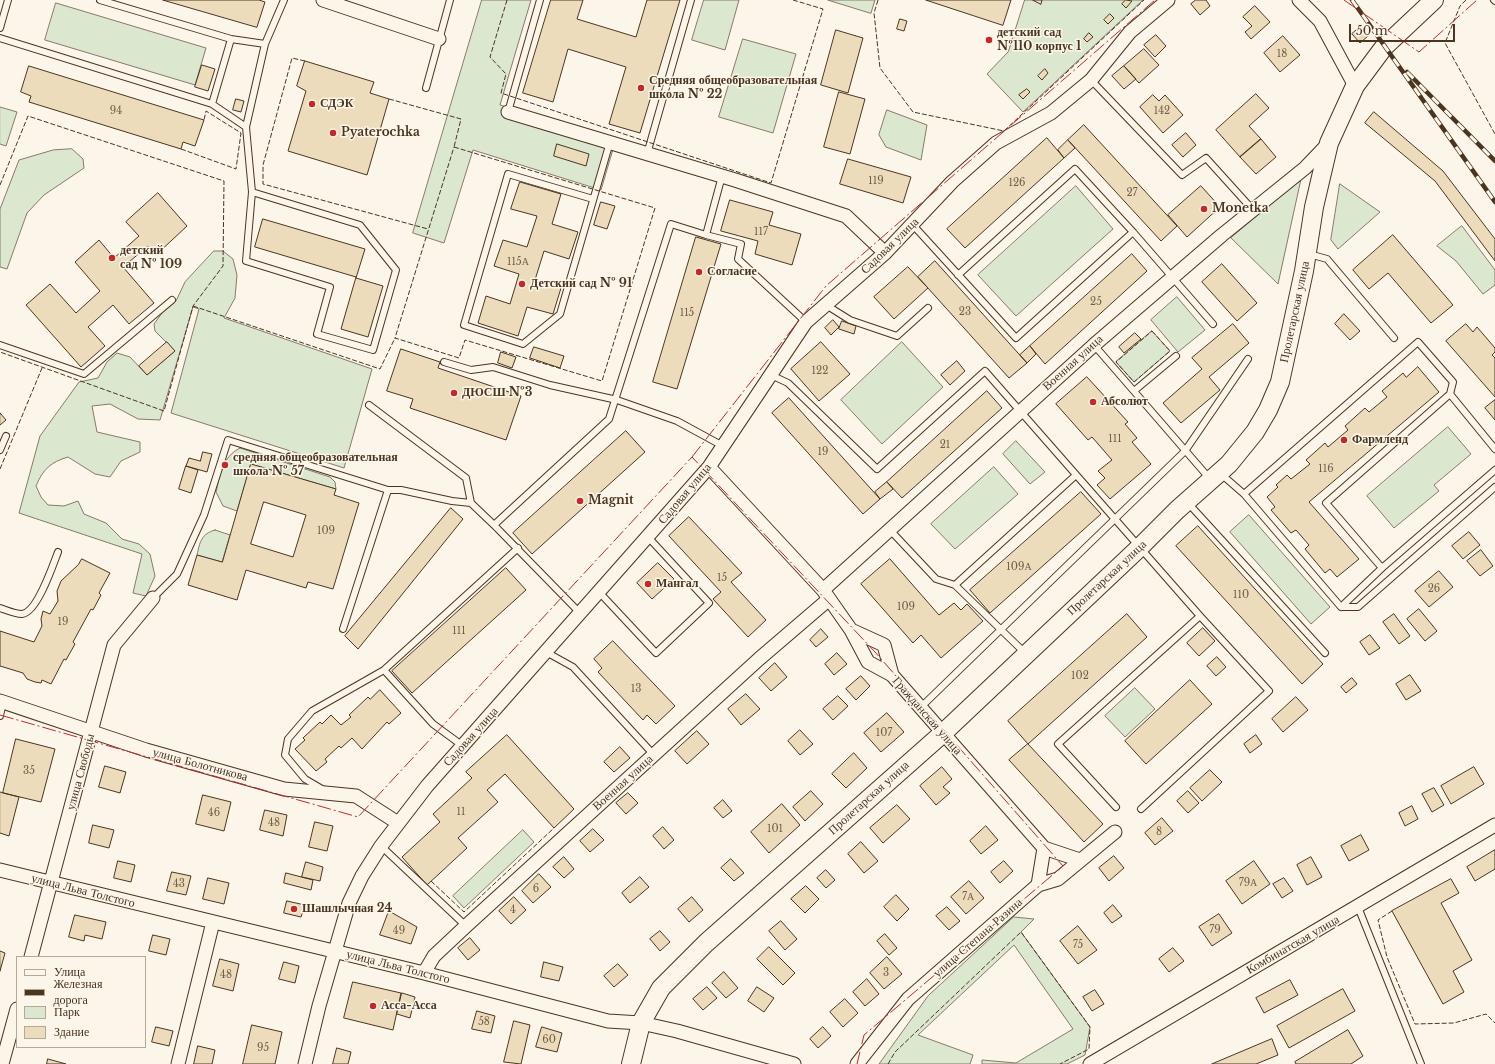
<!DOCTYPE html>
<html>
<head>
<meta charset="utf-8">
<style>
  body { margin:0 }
  #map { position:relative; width:1495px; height:1064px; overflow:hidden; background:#fbf6e9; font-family:"Libre Baskerville",serif }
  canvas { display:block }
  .legend { position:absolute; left:16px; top:956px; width:130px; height:92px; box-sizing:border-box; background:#fbf6e9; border:1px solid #b4a999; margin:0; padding:5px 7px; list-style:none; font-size:12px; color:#4a3520 }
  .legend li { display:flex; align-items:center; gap:8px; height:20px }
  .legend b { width:20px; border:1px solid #b4a999 }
  .scale { position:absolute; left:1349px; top:24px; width:106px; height:18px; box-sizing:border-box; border:2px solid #4a3520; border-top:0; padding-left:5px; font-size:12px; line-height:14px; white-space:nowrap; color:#4a3520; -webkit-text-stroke:3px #fbf6e9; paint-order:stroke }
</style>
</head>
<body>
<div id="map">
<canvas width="1495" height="1064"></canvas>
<ul class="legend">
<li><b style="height:5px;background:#fbf6e9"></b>Улица</li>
<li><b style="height:5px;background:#4a3520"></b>Железная дорога</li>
<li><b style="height:11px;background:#dce7d0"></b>Парк</li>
<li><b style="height:11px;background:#ecdcbc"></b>Здание</li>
</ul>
<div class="scale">50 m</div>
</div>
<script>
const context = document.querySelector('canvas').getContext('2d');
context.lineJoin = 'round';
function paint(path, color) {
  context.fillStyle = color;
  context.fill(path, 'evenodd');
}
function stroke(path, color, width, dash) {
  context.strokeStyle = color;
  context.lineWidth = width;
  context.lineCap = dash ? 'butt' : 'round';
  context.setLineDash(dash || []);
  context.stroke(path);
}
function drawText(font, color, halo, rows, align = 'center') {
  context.font = font + ' "Libre Baskerville",serif';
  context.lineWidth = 3;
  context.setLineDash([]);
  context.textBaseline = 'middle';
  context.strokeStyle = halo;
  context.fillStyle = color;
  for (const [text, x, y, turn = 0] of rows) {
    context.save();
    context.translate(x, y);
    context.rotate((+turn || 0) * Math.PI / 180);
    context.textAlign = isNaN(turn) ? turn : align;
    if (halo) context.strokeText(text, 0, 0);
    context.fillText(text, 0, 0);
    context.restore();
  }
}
const green = new Path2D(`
  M482 0H531L500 105 616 139 601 190 473 150 444 243 413 233Z
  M704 0H739L725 50 692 40Z
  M828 0H875L871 13Z
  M1025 0H1143L1023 112 987 74 1008 52Z
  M56 3 206 48 195 85 45 40Z
  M743 39 796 54 773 133 719 117Z
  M0 107 17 112 6 146 0 144Z
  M887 110 927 125 921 160 886 147 879 135Z
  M72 149 83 159 84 168 44 195 27 213 7 269 0 267V209L19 160 53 150Z
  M1301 179 1278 284 1231 238Z
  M1340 184 1380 212 1338 249 1331 240Z
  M1076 186 1113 229 1016 316 978 275Z
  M1462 226 1495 270V285L1483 294 1456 261 1437 246Z
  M214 251H223L233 259 237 275 235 298 224 318 372 369 344 468 171 413 199 309 193 307 160 420 138 419 110 404 92 406 97 432 140 442V452L121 461 110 477 95 474 68 457C51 462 43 469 36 486L41 497 48 505 64 506 78 501 84 514 106 523 122 539 139 544 150 554 155 576 146 596 133 593 142 554 19 513 40 436 79 382 98 378 107 362 117 353 130 357 147 375 175 351 155 331 154 324 162 313 176 301 185 282Z
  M1177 297 1205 330 1178 352 1151 320Z
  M1152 331 1170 351 1134 382 1116 362Z
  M902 342 943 387 882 444 841 400Z
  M1448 427 1471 454 1434 485 1439 491 1394 528 1367 496Z
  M1016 441 1045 472 1030 484 1003 454Z
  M240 448 330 477 335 482 336 489 251 464 237 511 223 506 216 492C220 475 222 457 240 448Z
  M994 467 1018 494 955 549 931 524Z
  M1249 515 1330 607 1311 624 1230 532Z
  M215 530 230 535 222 562 197 555C200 542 201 534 215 530Z
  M1135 688 1155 709 1125 737 1105 716Z
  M523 830 534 842 464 908 453 896Z
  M1014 917 1034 919 1021 932 1090 1027 1085 1055 1067 1064H982V1060L1016 1063 1073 1029 1014 945 918 1035 973 1055 970 1064H879L928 996Z`);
const building = new Path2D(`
  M163 0H259L265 2 257 27Z
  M551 0H583L577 19 636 37 647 0H680L640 133 609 124 626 67 568 49 553 102 523 93Z
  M926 0H1011L1003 25Z
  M1033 0H1042L1041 4Z
  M1126 0 1132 1 1126 8 1122 4Z
  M1196 0H1206L1210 6 1200 15 1191 4Z
  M1255 6 1270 22 1251 39 1245 32 1252 26 1243 17Z
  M1110 14 1114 18 1108 24 1104 20Z
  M900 19 907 21 904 31 897 29Z
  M1360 27 1368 36 1360 43 1352 34Z
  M836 30 863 38 848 93 821 85Z
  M1089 33 1093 37 1087 42 1084 39Z
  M1156 35 1166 46 1155 57 1144 45Z
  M1283 36 1300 55 1280 72 1264 53Z
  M1144 49 1159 65 1139 83 1124 66Z
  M305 61 374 82 370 93 389 99 367 175 288 151 306 91 297 86Z
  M202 65 215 69 208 91 195 87Z
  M29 66 204 120 195 146 183 142 181 149 29 102 31 96 21 92Z
  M1124 66 1136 79 1124 89 1112 76Z
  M1045 69 1048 73 1042 80 1038 76Z
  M1027 89 1030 92 1023 99 1019 95Z
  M839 92 865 99 850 154 824 147Z
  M1256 94 1269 108 1249 126 1261 139 1240 157 1216 130Z
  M1153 95 1159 101 1165 95 1183 115 1163 133 1140 107Z
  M236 99 244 101 241 112 233 110Z
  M1374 112 1443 171 1495 239V261L1435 181 1365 123Z
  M1084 125 1177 226 1161 241 1068 140Z
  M1186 133 1196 145 1183 157 1172 145Z
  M1047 138 1064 158 965 248 947 229Z
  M1261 139 1276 157 1256 174 1240 157Z
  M1068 140 1075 148 1064 158 1058 150Z
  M557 144 589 154 586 166 554 156Z
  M848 159 911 177 903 203 840 184Z
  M520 182 561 194 552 224 578 232 569 259 544 251 535 280 561 288 553 314 527 307 518 336 478 323 486 296 510 304 519 274 494 266 503 240 527 247 537 216 511 209Z
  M1201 186 1220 207 1187 237 1168 215Z
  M158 193 187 226 156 255 148 246 123 267 154 303 129 324 113 305 88 327 105 346 81 367 26 305 50 284 76 313 100 291 75 262 99 240 114 258 139 236 126 222Z
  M730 200 773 212 769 225 801 234 792 265 755 254 758 241 721 231Z
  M601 202 615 206 607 229 594 225Z
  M263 219 365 249 356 278 383 286 368 337 341 329 356 277 255 247Z
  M1393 235 1453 305 1431 323 1388 273 1369 289 1353 270Z
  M696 237 721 244 677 389 653 382Z
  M1132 254 1147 271 1045 364 1030 346Z
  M935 261 1027 363 1009 378 918 277Z
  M1222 264 1257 303 1237 321 1202 282Z
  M908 267 928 288 894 319 874 297Z
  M1344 314 1360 331 1350 340 1335 324Z
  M833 320 839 327 831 335 825 328Z
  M842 321 856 326 854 334 839 329Z
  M1233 324 1249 343 1209 377 1220 390 1181 423 1163 403 1202 369 1192 358Z
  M1466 324 1473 332 1477 327 1495 348V352L1492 355 1495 358V397L1446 341Z
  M1135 333 1141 339 1124 353 1119 347Z
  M167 342 175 351 147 375 139 366Z
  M821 342 850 374 819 401 791 369Z
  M1030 346 1036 354 1027 363 1020 355Z
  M534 347 564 356 560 368 530 358Z
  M401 349 440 362 438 368 521 396 506 440 410 408 413 399 387 391Z
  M501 352 516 357 512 368 498 363Z
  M957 361 965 371 950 385 941 375Z
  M1418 367 1439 392 1309 502 1359 559 1337 577 1330 569 1325 573 1305 549 1309 545 1296 530 1291 533 1271 510 1275 507 1267 497 1278 487 1276 485 1287 475 1291 479 1310 464 1306 460 1325 443 1328 447 1348 430 1345 426 1365 408 1369 412 1387 397 1382 391 1403 373 1406 377Z
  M1087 377 1128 422 1125 424 1137 438 1132 442 1151 464 1110 499 1097 485 1105 478 1098 471 1112 460 1092 437 1088 440 1056 404Z
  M987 391 1002 408 902 498 887 482Z
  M789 398 880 499 863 514 772 413Z
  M1495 400V420L1485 408Z
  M0 413 6 420 0 425Z
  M626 431 645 452 532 554 513 533Z
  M203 452 212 454 207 472 186 466 189 458 200 461Z
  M251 464 336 489 334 495 359 503 333 589 308 582 306 588 246 570 237 600 188 585 197 555 222 562ZM264 502 306 515 293 557 251 544Z
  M186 466 198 470 191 493 179 489Z
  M887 482 893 489 880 499 875 492Z
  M1081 492 1101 514 990 613 970 590Z
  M451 508 463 519 358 649 345 636Z
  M689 517 742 573 731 582 766 620 748 637 713 599 721 592 669 536Z
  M1198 526 1323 664 1302 684 1176 546Z
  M1469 532 1480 545 1463 559 1452 546Z
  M1481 550 1493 566 1480 576 1467 561Z
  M82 559 110 573 99 593 101 595 93 610 91 609 73 642 75 644 66 660 64 659 51 684 42 680 41 683 35 682 27 679 23 673 0 666V631L34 642 42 626 41 619 43 611 50 614 58 601 57 591 61 581 78 565Z
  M890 559 939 615 954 603 961 610 967 604 983 621 941 658 921 635 913 643 861 584Z
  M658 563 674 579 652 599 637 583Z
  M506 568 526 590 412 693 392 671Z
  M1439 571 1453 587 1429 607 1415 591Z
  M1419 609 1437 631 1425 641 1407 619Z
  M1127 614 1147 637 1028 744 1008 721Z
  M1394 614 1410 636 1399 644 1383 622Z
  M1203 628 1215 641 1199 656 1187 643Z
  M821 629 828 637 816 647 810 640Z
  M1370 635 1380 648 1369 655 1360 642Z
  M613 641 675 706 656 724 647 715 643 720 598 672 602 668 594 659Z
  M837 653 847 664 834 675 825 664Z
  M1217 657 1226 667 1216 676 1207 666Z
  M775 663 787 677 771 691 759 678Z
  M1410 675 1421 691 1406 700 1396 684Z
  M861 676 870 686 856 700 846 689Z
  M1352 678 1357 684 1346 693 1341 687Z
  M1190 680 1212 704 1146 764 1125 741Z
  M380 690 401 713 389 724 387 722 362 749 352 738 341 748 339 746 325 759 327 762 316 771 295 749 305 740 303 738 320 722 322 724 331 715 341 725 351 717 349 715 368 697 370 699Z
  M746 694 760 709 741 725 728 709Z
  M838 696 848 706 833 720 823 709Z
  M1296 697 1308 710 1283 732 1272 719Z
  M887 713 904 732 881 752 864 733Z
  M800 730 813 744 800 755 788 741Z
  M697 731 709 744 687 764 675 751Z
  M507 735 574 809 554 828 505 774 487 790 498 802 458 838 467 848 427 885 402 857 440 822 433 814 472 778 466 772Z
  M1256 735 1262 744 1250 753 1244 744Z
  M16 739 55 749 41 802 3 793Z
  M1028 744 1103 824 1084 842 1009 760Z
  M620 747 630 758 614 772 604 762Z
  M854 753 867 768 846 788 832 774Z
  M105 766 126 772 120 793 99 787Z
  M942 767 952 779 943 787 950 793 936 805 920 786Z
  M1474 767 1484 784 1451 804 1441 786Z
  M1210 770 1222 782 1202 801 1190 788Z
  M1434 788 1444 805 1432 812 1422 794Z
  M811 791 823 804 805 821 793 807Z
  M1188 791 1199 803 1188 813 1177 801Z
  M0 792 19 797 9 836 0 833Z
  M628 793 638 803 626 814 616 803Z
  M203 795 231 802 224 831 196 824Z
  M723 800 732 811 723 818 714 808Z
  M782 804 800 825 769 853 751 832Z
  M897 805 910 819 883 843 870 828Z
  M1412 806 1418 819 1405 826 1399 813Z
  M265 810 287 815 283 836 260 830Z
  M1162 818 1173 831 1155 845 1145 833Z
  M315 822 333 826 327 851 309 847Z
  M93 825 114 830 109 848 89 843Z
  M986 826 998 840 981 854 970 841Z
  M663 827 674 840 664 849 653 836Z
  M593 829 604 840 590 852 580 841Z
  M1361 835 1369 850 1349 861 1341 846Z
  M861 842 878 861 864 873 848 854Z
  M1495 850V869L1475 881 1467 867Z
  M1114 856 1124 868 1109 881 1099 868Z
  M564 857 574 869 564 878 553 867Z
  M1311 857 1322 877 1307 885 1297 865Z
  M731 859 744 873 734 881 721 868Z
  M118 861 135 865 131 882 114 878Z
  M1004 861 1013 871 1000 883 991 872Z
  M1254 861 1270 884 1242 904 1226 881Z
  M306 862 323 867 320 881 302 877Z
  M826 870 835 880 826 888 817 878Z
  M172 872 191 876 186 895 167 891Z
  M286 873 313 880 311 890 284 883Z
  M539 874 551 887 533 903 522 891Z
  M640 877 649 887 630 903 622 893Z
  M208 878 229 883 224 904 203 899Z
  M1284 878 1293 891 1282 898 1273 884Z
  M1451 879 1459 893 1441 903 1472 960 1453 971 1464 992 1443 1004 1392 911Z
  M969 881 984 898 966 914 951 897Z
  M806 886 819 899 805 913 791 899Z
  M896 895 909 909 897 921 884 907Z
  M514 897 526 910 511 924 499 911Z
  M692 897 703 910 689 922 678 909Z
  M287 901 305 905 301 917 284 913Z
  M1113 905 1122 916 1112 923 1104 913Z
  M947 907 960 921 949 930 936 916Z
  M389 911 417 927 411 944 380 935Z
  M1219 914 1232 933 1212 946 1199 927Z
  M75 915 106 922 102 939 85 935 84 941 69 937Z
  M781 921 797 939 785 950 769 931Z
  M1078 926 1097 950 1078 964 1060 941Z
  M660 931 670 942 660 951 650 939Z
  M885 934 897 948 889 955 877 941Z
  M153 935 170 939 166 955 149 951Z
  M470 938 480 950 468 960 458 948Z
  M769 947 795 973 783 985 757 959Z
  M1173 948 1184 961 1169 972 1159 959Z
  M0 951 5 953 0 971Z
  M887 957 902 974 884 989 870 973Z
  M220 959 239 964 233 991 213 986Z
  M284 962 299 966 295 983 279 979Z
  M544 962 563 967 559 981 541 977Z
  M618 964 628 975 614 987 604 976Z
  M724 972 738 988 726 998 712 983Z
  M867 979 879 994 865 1006 853 992Z
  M1290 980 1298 995 1264 1013 1256 998Z
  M353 982 401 993 393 1030 344 1018Z
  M707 987 717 998 703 1010 693 999Z
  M757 987 774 998 764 1012 748 1001Z
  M1343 989 1355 1011 1289 1048 1277 1026Z
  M1095 990 1104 1004 1092 1011 1083 997Z
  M402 993 415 997 410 1018 397 1014Z
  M845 999 858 1013 843 1027 830 1012Z
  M477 1011 495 1016 491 1033 472 1029Z
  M514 1021 530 1025 521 1064 504 1062Z
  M252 1025 282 1032 275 1064H243Z
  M156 1027 173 1031 169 1046 152 1042Z
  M542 1027 562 1033 557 1052 536 1047Z
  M823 1027 831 1036 818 1048 810 1039Z
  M1348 1030 1363 1056 1351 1064H1296L1295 1062Z
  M1272 1039 1278 1055 1256 1064H1212Z
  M198 1046 215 1050 212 1064H194Z
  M337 1048 351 1052 348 1064H333Z
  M48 1059 66 1064H47Z`);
const lane = new Path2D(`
  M100 0 231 39 265 44
  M1494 0 1495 1
  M0 28 8 0
  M0 38 212 104 246 127
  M1091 80 1182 175 1206 158 1253 210
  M426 88 450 0
  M212 104 231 39
  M508 112 540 0
  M647 154 691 0
  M722 176 706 235 741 244 738 259 806 322
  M252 192 360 225 396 270 373 350 317 334 330 287 246 261 252 192 246 127 265 44 284 0
  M593 199 508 174 464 325 523 344 560 314 610 142
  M912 224 1016 338 1133 232 1213 324
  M1309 254 1327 259 1394 338
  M958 275 1075 169 1133 232
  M826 305 850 320 897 336 928 308
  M0 345 84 374 172 300
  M1094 345 1210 479
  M444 362 471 370 493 367 550 385 617 400 677 421 723 446
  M771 375 788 383 877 469 985 371 1200 616 1058 744 1116 807
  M1134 391 1176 356
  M369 405 466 478 471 503
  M0 450 6 436
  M1221 474 1244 494 1341 607H1358L1495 487
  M1244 494 1418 342 1453 382 1450 394 1495 449
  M1188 503 1325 653
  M890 530 936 579 955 585 1076 475
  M1382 568 1326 503 1450 394
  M955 585 1025 653
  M599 592 656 653 709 603 648 537
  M153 598 177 574 204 515 228 440 388 490H401L452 501 471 503 494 525
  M1341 607 1382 568 1495 470
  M0 608C6 610 15 614 22 614 37 613 53 565 58 552
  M580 613 494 525 609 419 671 224 706 235
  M343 629 388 490
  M546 652 573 667 654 755
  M384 670 433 724 463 746
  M920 708 1185 451 1248 359
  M0 716 3 702
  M322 789 305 779 285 755 288 739 312 711 384 670 518 548
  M1141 809 1269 691 1200 616
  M381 846 466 926
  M1358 907 1421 1064`);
const street = new Path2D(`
  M323 0 439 39
  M1299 0 1320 21 1355 86
  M508 112 735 180 846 216 885 253
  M709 467 823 590 851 630 868 662 892 675 1044 848 1038 885
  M823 590 1094 345 1222 235 1305 168 1328 144
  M851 630 884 645 892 675
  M0 701 146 750 284 789 356 796 398 823
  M1044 848 1080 860
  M0 870 424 973 608 1021 641 1023 677 1031 794 1064
  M31 957 114 645 153 598
  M424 973 434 956 466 926 759 659 829 599
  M2 1064 17 1009
  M178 1064 213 922
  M305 1064 319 1006 349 903 362 876 381 846 427 786 709 467 806 322 885 253 952 182 996 143 1051 113 1091 80 1130 32 1168 0
  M857 1064 908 999 1038 885 1058 879 1115 832
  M1090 1064 1495 825`);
const secondary = new Path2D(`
  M631 1064 641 1023 661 988 706 943 942 734 1139 548 1177 510 1229 464 1255 432 1268 410 1280 382 1304 271 1314 207 1329 143 1355 86 1384 47 1434 0`);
const rail = new Path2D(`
  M1352 0 1495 202
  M1407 72 1495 161`);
const fence = new Path2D(`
  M507 0 490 57 506 74 501 93 771 183 823 9 793 0
  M878 0 874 13 880 68 913 112 1004 131 1144 0
  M1466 0 1460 6 1445 43 1495 134
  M305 61 292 58 263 165V184L428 229
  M389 99 461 119 454 147
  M454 147 655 208 602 381 465 340 459 358 395 338Z
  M181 149 236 169 241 133 206 111 204 120
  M0 185 28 116 224 181 223 266 193 306 164 411 0 352
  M193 306 380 369 395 338
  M1152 331 1170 351 1134 382 1116 362Z
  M0 469 42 368
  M431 881 464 912 554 828
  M1392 911 1378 920 1387 957 1415 1024 1454 1023 1486 1014 1495 1023
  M888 1064 895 1052 1021 932 1090 1027 1089 1049 1060 1064`);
const power = new Path2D(`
  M1344 0 1419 52 1477 0
  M692 457 826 286 1155 0
  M0 715 358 817 692 457 875 652 1063 866 864 1035 857 1064`);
const markers = [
  [989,40,4,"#c62828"],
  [641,88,4,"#c62828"],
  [312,104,4,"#c62828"],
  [333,133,4,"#c62828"],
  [1204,209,4,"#c62828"],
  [112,258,4,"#c62828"],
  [699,272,4,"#c62828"],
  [522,284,4,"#c62828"],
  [454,393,4,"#c62828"],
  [1093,402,4,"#c62828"],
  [1344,440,4,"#c62828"],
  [225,465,4,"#c62828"],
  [580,501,4,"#c62828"],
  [648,584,4,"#c62828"],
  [294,909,4,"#c62828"],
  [373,1006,4,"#c62828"]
];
const numberNames = [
  ["18",1282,54],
  ["94",116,111],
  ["142",1162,111],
  ["119",876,181],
  ["126",1017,183],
  ["27",1132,193],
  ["117",761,232],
  ["115А",518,262],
  ["25",1096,302],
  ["23",965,312],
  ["115",687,313],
  ["122",820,371],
  ["111",1115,439],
  ["21",945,445],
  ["19",823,452],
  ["116",1326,469],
  ["109",326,531],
  ["109А",1019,567],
  ["15",722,578],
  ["26",1434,589],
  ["110",1241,595],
  ["109",906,607],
  ["19",63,622],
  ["111",459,631],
  ["102",1080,676],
  ["13",636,689],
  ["107",884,733],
  ["35",29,771],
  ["11",461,812],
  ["46",214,813],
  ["48",274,823],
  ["101",775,829],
  ["8",1159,832],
  ["79А",1248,883],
  ["43",179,884],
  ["6",536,889],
  ["7А",968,897],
  ["4",513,910],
  ["79",1215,930],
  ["49",399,931],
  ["75",1078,945],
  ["3",886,973],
  ["48",226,975],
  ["58",484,1022],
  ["60",549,1040],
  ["95",263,1048]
];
const poiNames = [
  ["детский сад",997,33],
  ["№110 корпус 1",997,47],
  ["Средняя общеобразовательная",649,81],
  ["школа № 22",649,95],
  ["СДЭК",320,104],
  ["Pyaterochka",341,133],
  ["Monetka",1212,209],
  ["детский",120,251],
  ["сад № 109",120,265],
  ["Согласие",707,272],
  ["Детский сад № 91",530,284],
  ["ДЮСШ №3",462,393],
  ["Абсолют",1101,402],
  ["Фармленд",1352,440],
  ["средняя общеобразовательная",233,458],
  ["школа № 57",233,472],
  ["Magnit",588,501],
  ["Мангал",656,584],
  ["Шашлычная 24",302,909],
  ["Асса-Асса",381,1006]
];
const streetNames = [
  ["Садовая улица",890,246,-44],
  ["Пролетарская улица",1295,312,-78],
  ["Военная улица",1073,363,-42],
  ["Садовая улица",685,494,-50],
  ["Пролетарская улица",1107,578,-43],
  ["Гражданская улица",927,716,49],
  ["Садовая улица",471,737,-48],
  ["улица Болотникова",200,765,15],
  ["улица Свободы",81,772,-75],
  ["Военная улица",623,783,-42],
  ["Пролетарская улица",869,798,-42],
  ["улица Льва Толстого",83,891,14],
  ["улица Степана Разина",978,938,-41],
  ["Комбинатская улица",1293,945,-30],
  ["улица Льва Толстого",398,967,14]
];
paint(green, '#dce7d0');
stroke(green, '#887966', 1);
paint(building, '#ecdcbc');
stroke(building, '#4a3520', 1);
stroke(lane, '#4a3520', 8);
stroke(street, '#4a3520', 15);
stroke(secondary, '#4a3520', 20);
stroke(lane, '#fbf6e9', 6);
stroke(street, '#fbf6e9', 13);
stroke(secondary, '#fbf6e9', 18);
stroke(rail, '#4a3520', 4.5);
stroke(rail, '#fbf6e9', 3, [9]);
stroke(fence, '#4a3520', 1, [5, 2]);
stroke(power, '#c62828', 1, [14, 3, 2, 3]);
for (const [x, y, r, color] of markers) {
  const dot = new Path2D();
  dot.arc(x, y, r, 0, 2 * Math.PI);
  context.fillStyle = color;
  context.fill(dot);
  stroke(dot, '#fbf6e9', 1.5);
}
drawText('10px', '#725f47', null, numberNames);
drawText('bold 12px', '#4a3520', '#fbf6e9', poiNames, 'left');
drawText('12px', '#4a3520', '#fbf6e9', streetNames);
</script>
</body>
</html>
